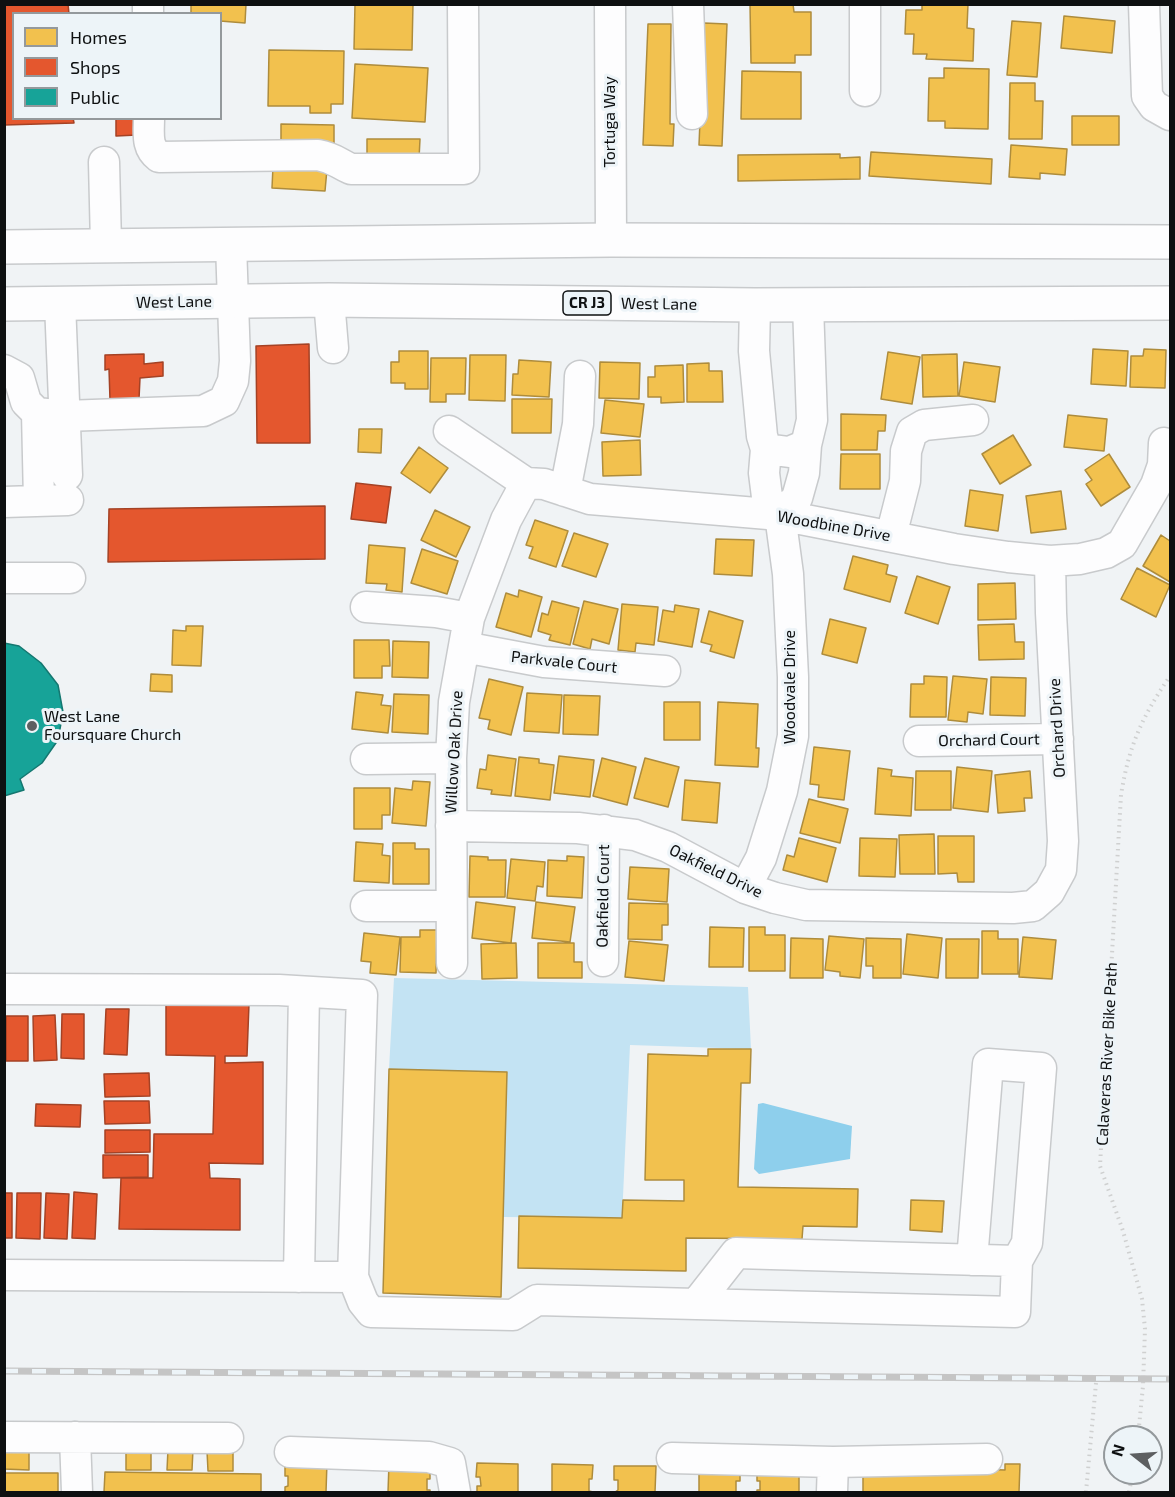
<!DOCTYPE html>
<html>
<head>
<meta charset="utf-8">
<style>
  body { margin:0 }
  #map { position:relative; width:1175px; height:1497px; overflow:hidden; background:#f0f3f5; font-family:"Exo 2",sans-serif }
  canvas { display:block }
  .frame { position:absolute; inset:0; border:6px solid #0e1011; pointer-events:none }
  .legend { position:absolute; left:12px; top:12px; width:210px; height:108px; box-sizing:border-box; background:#edf4f8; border:2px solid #94999c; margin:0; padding:8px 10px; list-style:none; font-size:18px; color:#0e1011 }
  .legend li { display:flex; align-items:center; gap:12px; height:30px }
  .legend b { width:30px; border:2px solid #94999c }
  .north { position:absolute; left:1103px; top:1425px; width:60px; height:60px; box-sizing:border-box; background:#edf4f8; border:2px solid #94999c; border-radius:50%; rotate:287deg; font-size:16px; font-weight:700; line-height:24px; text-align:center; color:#0e1011 }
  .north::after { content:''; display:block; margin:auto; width:21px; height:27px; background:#5d5f61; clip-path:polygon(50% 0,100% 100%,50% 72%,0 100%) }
</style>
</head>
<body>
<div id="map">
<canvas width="1175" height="1497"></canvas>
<div class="frame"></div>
<ul class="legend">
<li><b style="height:16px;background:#f2c14e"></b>Homes</li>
<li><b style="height:16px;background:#e4572e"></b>Shops</li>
<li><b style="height:16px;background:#17a398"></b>Public</li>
</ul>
<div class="north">N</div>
</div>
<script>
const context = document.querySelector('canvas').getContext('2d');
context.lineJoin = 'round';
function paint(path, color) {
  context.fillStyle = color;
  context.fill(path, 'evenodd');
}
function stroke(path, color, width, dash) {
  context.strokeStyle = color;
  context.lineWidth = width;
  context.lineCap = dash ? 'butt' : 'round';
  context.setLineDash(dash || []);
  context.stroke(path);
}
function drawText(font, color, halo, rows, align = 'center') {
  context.font = font + ' "Exo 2",sans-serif';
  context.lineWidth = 6;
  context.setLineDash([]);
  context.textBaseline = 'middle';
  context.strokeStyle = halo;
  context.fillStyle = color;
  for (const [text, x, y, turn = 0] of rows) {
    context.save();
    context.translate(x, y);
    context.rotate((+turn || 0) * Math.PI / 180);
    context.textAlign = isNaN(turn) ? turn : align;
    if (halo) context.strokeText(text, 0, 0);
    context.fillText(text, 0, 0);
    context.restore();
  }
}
const green = new Path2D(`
  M394 978 748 987 751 1049 630 1045 622 1218 503 1217 507 1072 389 1069Z`);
const water = new Path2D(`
  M763 1103 852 1126 850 1159 759 1174 754 1169 758 1104Z`);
const homes = new Path2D(`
  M191 4H246L245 23 220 21V14H191Z
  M355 4H413L412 50 354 49Z
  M750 4H793L794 12H811V55H795V63H751Z
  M922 4H968L967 28 974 29 973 61 926 59 927 54H913L914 34H905L906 10H922Z
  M1064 16 1115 21 1112 53 1061 48Z
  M1012 21 1041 23 1037 77 1007 75Z
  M704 23 727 24 722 146 699 145Z
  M648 24H671L670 124H674L673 146 643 145Z
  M269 50 344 51 343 104H331V113H310V106H268Z
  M355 64 428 68 425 122 352 118Z
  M944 68 989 69 988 129 945 128V121H928L929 78H944Z
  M742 71 801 72V119H741Z
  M1010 83H1035V101H1043L1042 139H1009Z
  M1072 116H1119V145H1072Z
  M281 124 334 125V144H281Z
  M367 139H420L419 159 367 158Z
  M1011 145 1067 149 1065 175 1040 173V179L1009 177Z
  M871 152 992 159 991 184 869 176Z
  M840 154V158L860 157V179L738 181V155Z
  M273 166 327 169 325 191 272 188Z
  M1093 349 1128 351 1126 386 1091 384Z
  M1144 349 1166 350 1165 388 1130 387 1131 356H1143Z
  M399 351H428V389H405V383H391V362H399Z
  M888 352 920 357 912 404 881 399Z
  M957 354 958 396 923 397 922 355Z
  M470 355H506L505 401 469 400Z
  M431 358H466L465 394H446V402H430Z
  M519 360 551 362 549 397 512 395 513 374H518Z
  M600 362 640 363 639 399 599 398Z
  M964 362 1000 367 995 402 959 396Z
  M709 363V371H722L723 402H687V364Z
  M683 365 684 402 661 403V397H648V377H655V366Z
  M512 399H552L551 433H512Z
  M605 400 644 404 640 437 601 433Z
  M841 414 886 415 885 431H878L877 450H841Z
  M1068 415 1107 419 1104 451 1064 447Z
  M359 429H382L381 453 358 452Z
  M1013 435 1031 465 1000 484 982 454Z
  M640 440 641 475 603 476 602 442Z
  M419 447 448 468 430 493 401 473Z
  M841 454H880V489H840Z
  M1109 454 1130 487 1101 506 1086 484 1092 480 1085 470Z
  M970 490 1003 495 998 531 965 526Z
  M1061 491 1066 529 1031 533 1026 496Z
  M435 510 470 527 456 557 421 540Z
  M535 520 568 531 556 567 529 558 533 547 526 545Z
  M574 533 608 544 596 577 562 566Z
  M1161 535 1170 541V582L1143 566Z
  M716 539 754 540 752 576 714 574Z
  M369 545 405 548 402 592 386 590 387 584 366 583Z
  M422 549 458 561 447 594 411 583Z
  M853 556 888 565 886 574 897 577 890 602 844 589Z
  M1137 568 1170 585 1156 617 1121 599Z
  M917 576 950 587 938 624 905 613Z
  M1015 583 1016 619 978 620V584Z
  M519 590 542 597 531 637 496 627 506 593 518 597Z
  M552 601 579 608 570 645 549 640 551 635 538 631 542 613 548 615Z
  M584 601 618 609 609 644 592 639 590 649 573 644Z
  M622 604 658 607 654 645 636 643 635 652 618 650Z
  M675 605 699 609 692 647 658 641 663 610 674 612Z
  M709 611 743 621 734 658 710 651 712 645 701 642Z
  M830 619 866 628 857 663 822 654Z
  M1014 624 1015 642H1024V659L979 660 978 625Z
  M186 626H203L201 666 172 665 173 630 186 631Z
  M354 640H389L390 666H382V678H354Z
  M393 641 429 642 428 678 392 677Z
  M151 674 172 675V692L150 691Z
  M924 676 947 677 946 717H910L911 684H924Z
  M953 676 987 679 983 714 968 712 967 722 948 720Z
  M991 677 1026 678 1025 716 990 715Z
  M489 679 523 687 511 735 488 729 490 720 479 718Z
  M356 692 383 695 381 705 391 706 388 733 352 729Z
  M527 693 562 695 559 733 524 731Z
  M394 694 429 695 428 734 392 732Z
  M564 695 600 696 598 735 563 734Z
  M664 702H700V740H664Z
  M718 702 758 704 756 748H759L758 767 715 765Z
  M814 747 850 751 844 800 818 797 819 785 810 784Z
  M488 755 516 759 511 796 491 794 492 790 477 788 480 769 486 770Z
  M559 756 594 760 590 797 554 793Z
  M519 757 539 759V763L554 765 550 800 515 796Z
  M602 758 636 767 627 805 593 796Z
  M645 758 679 767 668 807 634 798Z
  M957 767 992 771 988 812 953 808Z
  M878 768 892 770 891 776 913 778 911 816 875 814Z
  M916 771H951V810H915Z
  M1030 771 1032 798H1024L1025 811 998 813 995 775Z
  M685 780 720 783 717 823 682 820Z
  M413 781 430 782 426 826 392 823 395 788 412 790Z
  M354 788H390V815H382V829H354Z
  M809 799 848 809 840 843 800 833Z
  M934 834 935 874H900L899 835Z
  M938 836H974V882H958L957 873 938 874Z
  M799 838 836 848 827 882 783 870 787 855 794 857Z
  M860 838 897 839 895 877 859 876Z
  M356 842 383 844 382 855 390 856 389 883 354 881Z
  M393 843H415V849H429V884H393Z
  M470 856 488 857V860H506L505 897H469Z
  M567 856 584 857 582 898 547 896 548 860 567 861Z
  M511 859 545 862 543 887 537 886 535 901 507 898Z
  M630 867 669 869 667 902 628 899Z
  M476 902 515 907 511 943 472 938Z
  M536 902 575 907 570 942 532 938Z
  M629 903 668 904V925H662V940L628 939Z
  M710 927 744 928 743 967H709Z
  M749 927H765V935H785V971H749Z
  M420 930H437L436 973 400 972 401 937H420Z
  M982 931H998V939H1018V974H982Z
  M364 933 400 937 396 975 370 973 371 962 361 961Z
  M907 934 942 938 938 978 903 974Z
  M829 936 864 939 860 978 840 976V972L825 970Z
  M1023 937 1056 940 1052 979 1019 977Z
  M791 938 823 939V978H790Z
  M866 938 901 939V978H873V966H866Z
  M946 939H979L978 978H946Z
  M629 941 668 945 664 981 625 977Z
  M516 943 517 978 482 979 481 944Z
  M538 943H574V962H582V978H538Z
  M708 1049H751L750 1083H741L738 1187 858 1189 857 1227 803 1226 802 1239 686 1238V1271L518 1268 519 1216 622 1218 623 1200 684 1201V1180H645L648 1054 708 1056Z
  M389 1069 507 1072 501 1297 383 1293Z
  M911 1200 944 1201 942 1232 910 1230Z
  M5 1448 29 1449V1470L4 1469Z
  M126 1449 151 1450V1470H126Z
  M168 1449H193L192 1470H167Z
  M233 1450V1471H208L207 1451Z
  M285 1462H327L326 1492H285V1487L288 1486V1476H285Z
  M389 1463 430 1464V1479H427V1490H430V1492H388Z
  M477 1463 518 1464V1492H477V1486H481L480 1477H476Z
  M552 1464 593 1465 592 1479H589V1491L593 1492H552Z
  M1005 1464H1020L1019 1492H863V1466L1005 1470Z
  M614 1466H656L655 1492H615L618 1490V1480H614Z
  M699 1467H740V1481H736V1492H740H699Z
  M757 1467H799V1492H757V1490H760V1481H757Z
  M105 1472 261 1474V1492H104Z
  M4 1473H58V1492H4Z`);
const shops = new Path2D(`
  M4 4H68L69 14H14V118H73L74 123 4 125Z
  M116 118H137V135L116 136Z
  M309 344 310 443H257L256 346Z
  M144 354V364L163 362V376L140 378 139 399 110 400 109 369 105 370V355Z
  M356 483 391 487 386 523 351 519Z
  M325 506V559L108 562 109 509Z
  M166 1004H249L247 1056H225V1063L263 1062V1164L209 1163 210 1178 240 1179V1230L119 1229 121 1178H153L154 1134H213L215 1056 166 1055Z
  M106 1009H129L127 1055 104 1054Z
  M62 1014H84V1059L61 1058Z
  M55 1015 57 1060 34 1061 33 1016Z
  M6 1016H28V1061H6Z
  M149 1073 150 1096 105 1097 104 1074Z
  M104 1101H149L150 1123 105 1124Z
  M36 1104 81 1105 80 1127 35 1126Z
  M105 1130H150V1152L105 1153Z
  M103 1155H148V1177L103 1178Z
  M74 1192 97 1194 95 1239 72 1238Z
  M4 1193H12V1238H4Z
  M17 1193H41L40 1239 16 1238Z
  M46 1193 69 1194 67 1239 44 1238Z`);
const public = new Path2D(`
  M4 643 19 646 41 663 58 685 63 712 58 740 42 763 20 779 24 790 4 796Z`);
const path = new Path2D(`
  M1138 1437 1143 1386 1145 1329 1142 1299 1123 1231 1100 1166 1121 795C1129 745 1142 717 1170 676
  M1086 1492 1096 1383
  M1129 1492 1133 1473`);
const minor = new Path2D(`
  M148 4V14
  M610 4 611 240
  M688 4 692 114
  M1144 4 1147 96 1154 106 1170 115
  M865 91V4
  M149 118C149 134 146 147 159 157L318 155C334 158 336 162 351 169H464L463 4
  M104 162 106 245
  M329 300 333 348
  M60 303 67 475
  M755 305 754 351 762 436 766 449 789 452 806 445 812 420 808 305
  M4 370 19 378 26 402 37 413 65 416 203 411 224 401 233 381 235 361 231 244
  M37 413 39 501
  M449 431 526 483 544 484 590 499 780 515 954 549 1008 557 1050 561 1080 559 1106 553 1122 544 1156 485 1163 465 1164 443
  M565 491 578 424 580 376
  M4 502 68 500
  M780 515 797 498 804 473 806 445
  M891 536 905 481 906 451 912 432 924 425 973 420
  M4 578H70
  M366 607 436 612 469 618
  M464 647 544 662 665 671
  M919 741 1058 739
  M366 759 451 758
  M451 826 578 828 635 835 668 847 745 888 775 898 806 905 1013 908 1033 906 1049 892 1061 870 1063 841 1051 613 1050 561
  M745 888 761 858 782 791 793 736V677L788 574 780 515 767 497 764 473 766 449
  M366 906H450
  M603 961 604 830
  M452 963 451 758 454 702 469 618 506 520 526 483
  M4 989 279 990 362 995 353 1277 4 1275
  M972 1260 988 1064 1041 1068 1027 1243 1017 1261
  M299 1277 304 992
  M353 1277 363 1302 371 1312 513 1315 537 1300 1015 1312 1017 1261 736 1253 696 1304
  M4 1437 228 1438
  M75 1437 77 1492
  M290 1452 429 1457 450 1463 455 1492
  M672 1458 833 1462
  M832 1492 833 1462 987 1459`);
const major = new Path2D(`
  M4 247 611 240 1170 242
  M4 304 329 300 755 305 1170 303`);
const rail = new Path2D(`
  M4 1371 1170 1379`);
const markers = [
  [32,726,6,"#5d5f61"]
];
const shields = [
  [587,303,48]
];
const shieldNames = [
  ["CR J3",587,303]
];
const streetNames = [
  ["Tortuga Way",610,122,-90],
  ["West Lane",174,302,-1],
  ["West Lane",659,304,1],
  ["Woodbine Drive",834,526,10],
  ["Parkvale Court",564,662,6],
  ["Woodvale Drive",790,687,-90],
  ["Orchard Drive",1057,728,-93],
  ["Orchard Court",989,740,-1],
  ["Willow Oak Drive",454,752,-87],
  ["Oakfield Drive",716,871,26],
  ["Oakfield Court",603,896,-89],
  ["Calaveras River Bike Path",1107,1054,-87]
];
const poiNames = [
  ["West Lane",44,717],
  ["Foursquare Church",44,735]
];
paint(green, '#c3e3f3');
paint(water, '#8ecfec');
paint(homes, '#f2c14e');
stroke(homes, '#ae8c3c', 1.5);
paint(shops, '#e4572e');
stroke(shops, '#a44225', 1.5);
paint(public, '#17a398');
stroke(public, '#147770', 1.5);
stroke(minor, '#c8cacc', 33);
stroke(major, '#c8cacc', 36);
stroke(path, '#cfd0d0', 4, [1.5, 4.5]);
stroke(minor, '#fdfdfe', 30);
stroke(major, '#fdfdfe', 33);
stroke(rail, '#c5c5c5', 7);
stroke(rail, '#edf4f8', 4.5, [14]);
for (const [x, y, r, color] of markers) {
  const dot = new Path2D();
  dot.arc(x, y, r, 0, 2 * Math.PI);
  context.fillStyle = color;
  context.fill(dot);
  stroke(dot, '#edf4f8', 2);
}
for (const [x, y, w] of shields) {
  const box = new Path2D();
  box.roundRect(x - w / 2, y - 12, w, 24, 4.5);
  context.fillStyle = '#edf4f8';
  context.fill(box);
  stroke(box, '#0e1011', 1.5);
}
drawText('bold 15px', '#0e1011', null, shieldNames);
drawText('16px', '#0e1011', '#edf4f8', streetNames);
drawText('16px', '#0e1011', '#edf4f8', poiNames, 'left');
</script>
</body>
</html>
